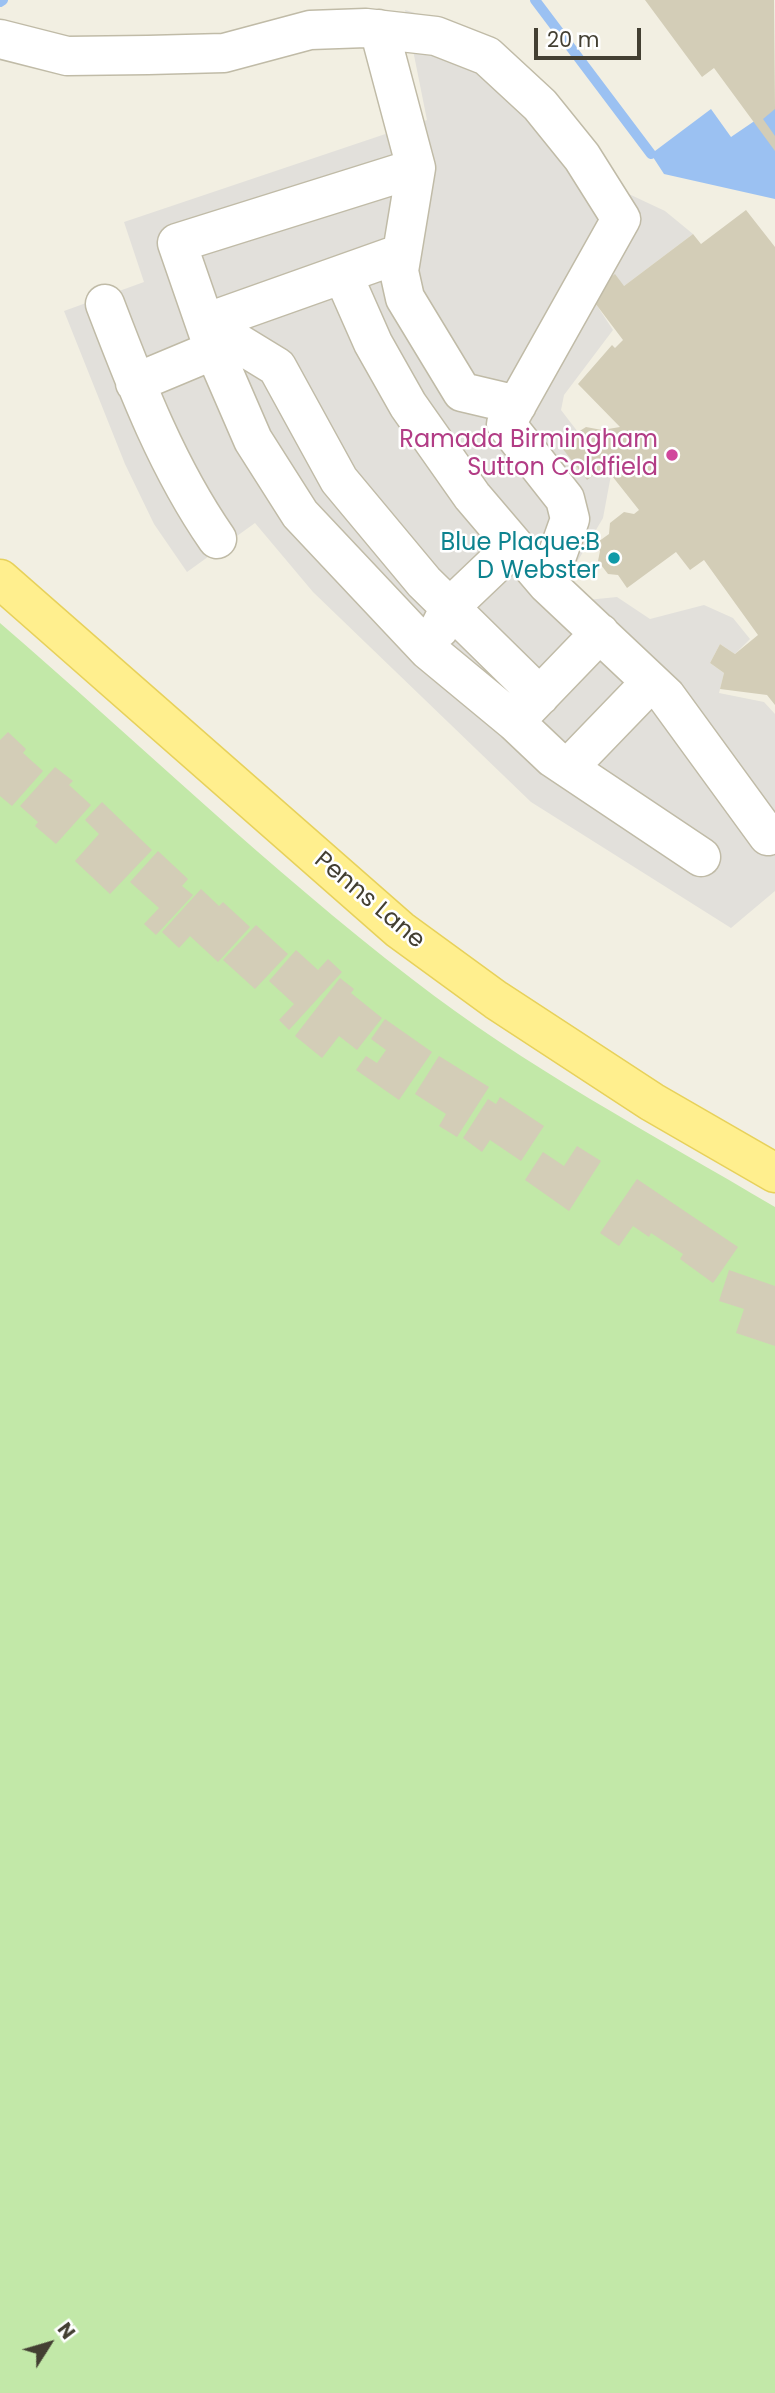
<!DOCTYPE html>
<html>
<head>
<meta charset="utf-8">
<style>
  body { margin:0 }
  #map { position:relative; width:775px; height:2393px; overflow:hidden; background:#f2efe2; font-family:Poppins,sans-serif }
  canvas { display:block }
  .north { position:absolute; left:14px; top:2309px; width:70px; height:70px; -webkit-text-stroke:5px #fff; paint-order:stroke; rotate:53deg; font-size:19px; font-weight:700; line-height:28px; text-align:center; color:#433f32 }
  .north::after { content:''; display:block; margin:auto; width:24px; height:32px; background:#433f32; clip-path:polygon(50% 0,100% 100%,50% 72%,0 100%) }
  .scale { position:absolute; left:534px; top:28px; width:107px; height:32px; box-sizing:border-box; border:4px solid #433f32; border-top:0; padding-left:9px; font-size:21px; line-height:24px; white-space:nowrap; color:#433f32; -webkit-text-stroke:5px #fff; paint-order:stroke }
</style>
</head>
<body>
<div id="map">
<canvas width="775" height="2393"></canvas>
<div class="north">N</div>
<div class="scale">20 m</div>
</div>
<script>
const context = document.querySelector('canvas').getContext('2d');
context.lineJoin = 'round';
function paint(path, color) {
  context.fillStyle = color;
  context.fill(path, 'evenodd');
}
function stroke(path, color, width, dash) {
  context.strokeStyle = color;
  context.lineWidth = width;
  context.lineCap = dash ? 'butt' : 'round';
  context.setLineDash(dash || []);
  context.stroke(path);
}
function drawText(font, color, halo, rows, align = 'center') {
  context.font = font + ' Poppins,sans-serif';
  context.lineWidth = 5;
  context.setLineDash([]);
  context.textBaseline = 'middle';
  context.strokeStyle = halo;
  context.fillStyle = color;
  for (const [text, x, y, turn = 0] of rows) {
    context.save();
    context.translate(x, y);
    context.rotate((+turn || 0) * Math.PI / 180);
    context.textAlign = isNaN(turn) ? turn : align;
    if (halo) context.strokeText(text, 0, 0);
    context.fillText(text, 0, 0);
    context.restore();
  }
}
const green = new Path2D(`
  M0 623C137 741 269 869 412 979 525 1067 652 1134 775 1207V2393H0Z`);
const parking = new Path2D(`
  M405 10 446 22 616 188 665 211 693 234 624 286 590 295 613 330 564 395 561 410 611 475 603 518 570 574 574 590 587 600 617 597 650 619 704 605 733 618 750 639 735 654 720 644 710 663 724 673 719 693 764 702 775 714V891L731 928 531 802 313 592 255 523 187 572 154 524 125 464 64 311 144 282 124 222 427 120Z`);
const water = new Path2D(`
  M775 107V199L664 174 651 154 711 109 731 137Z`);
const stream = new Path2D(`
  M535 0 651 154
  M0 2 3 0`);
const building = new Path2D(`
  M645 0H774L775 109 763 119 775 136V151L714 68 702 77Z
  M746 210 775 247V705L767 695 720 689 724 673 710 663 720 644 735 654 758 635 704 560 690 570 676 552 627 588 618 575 608 574 598 561 600 551 595 544 609 534 610 523 624 512 634 514 639 510 605 467 587 480 559 444 586 427 602 430 620 427 578 384 612 345 615 348 623 340 589 295 615 274 624 286 693 234 701 244Z
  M8 732 26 749 23 753 43 771 12 806 0 796V740Z
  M55 767 73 781 69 785 91 805 56 844 35 826 38 822 20 806Z
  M102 802 152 850 110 894 75 861 99 834 85 820Z
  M158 851 188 879 182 886 193 895 156 935 144 924 159 908 130 882Z
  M201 889 219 906 223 902 250 927 218 962 190 936 179 948 162 932Z
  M256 925 288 954 255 989 223 960Z
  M296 950 318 970 328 959 342 972 289 1030 279 1020 294 1004 269 981Z
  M340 978 354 989 351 993 382 1018 357 1050 339 1036 322 1058 295 1036Z
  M385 1019 432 1052 399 1100 356 1070 366 1056 377 1063 386 1050 371 1039Z
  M439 1056 489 1087 457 1137 439 1126 446 1114 415 1094Z
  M500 1097 544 1126 521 1161 490 1140 482 1152 463 1138 488 1099 496 1104Z
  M577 1146 601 1161 569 1211 525 1180 543 1152 564 1166Z
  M637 1179 738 1247 713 1283 680 1259 683 1254 651 1233 649 1237 633 1226 619 1246 600 1233Z
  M729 1270 775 1286V1346L736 1333 744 1309 719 1301Z`);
const minor = new Path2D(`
  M379 29 416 168 177 243 214 350 253 440 300 514 428 650 515 722 553 758 701 857
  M0 39 67 56 148 55 224 53 310 30 366 28 436 36 487 56 540 105 582 157 621 219 506 424 565 499 570 519 547 584
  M416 168 399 271 405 298 462 392 517 405
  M402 253 205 323 277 367 339 480 424 582 540 696
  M343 275 373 343 408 405 472 496 547 584 666 696 768 836
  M105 304C136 385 167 467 217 539
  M135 383 214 350
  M439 629 450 607 514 546
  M521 715 600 633
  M568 768 651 682`);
const major = new Path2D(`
  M0 579 400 930 496 1000 652 1102 775 1173`);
const markers = [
  [672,455,7,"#d1479c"],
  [614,558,7,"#0f9aa8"]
];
const hotelNames = [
  ["Ramada Birmingham",658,441],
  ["Sutton Coldfield",658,469]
];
const cultureNames = [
  ["Blue Plaque:B",600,544],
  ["D Webster",600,572]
];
const streetNames = [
  ["Penns Lane",369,901,40]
];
paint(green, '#c2e8a8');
paint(parking, '#e2e0db');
paint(water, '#9bc1f2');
stroke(stream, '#9bc1f2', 10);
paint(building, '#d3cdb7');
stroke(minor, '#c0bba7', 41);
stroke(major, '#e7d15b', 41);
stroke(minor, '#fff', 38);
stroke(major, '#ffef8e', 38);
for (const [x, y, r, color] of markers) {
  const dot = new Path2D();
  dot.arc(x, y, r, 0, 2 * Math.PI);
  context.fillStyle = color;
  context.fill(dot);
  stroke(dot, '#fff', 2.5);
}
drawText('24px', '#b23c85', '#fff', hotelNames, 'right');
drawText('24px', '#0d838f', '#fff', cultureNames, 'right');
drawText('24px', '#433f32', '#fff', streetNames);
</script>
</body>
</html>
